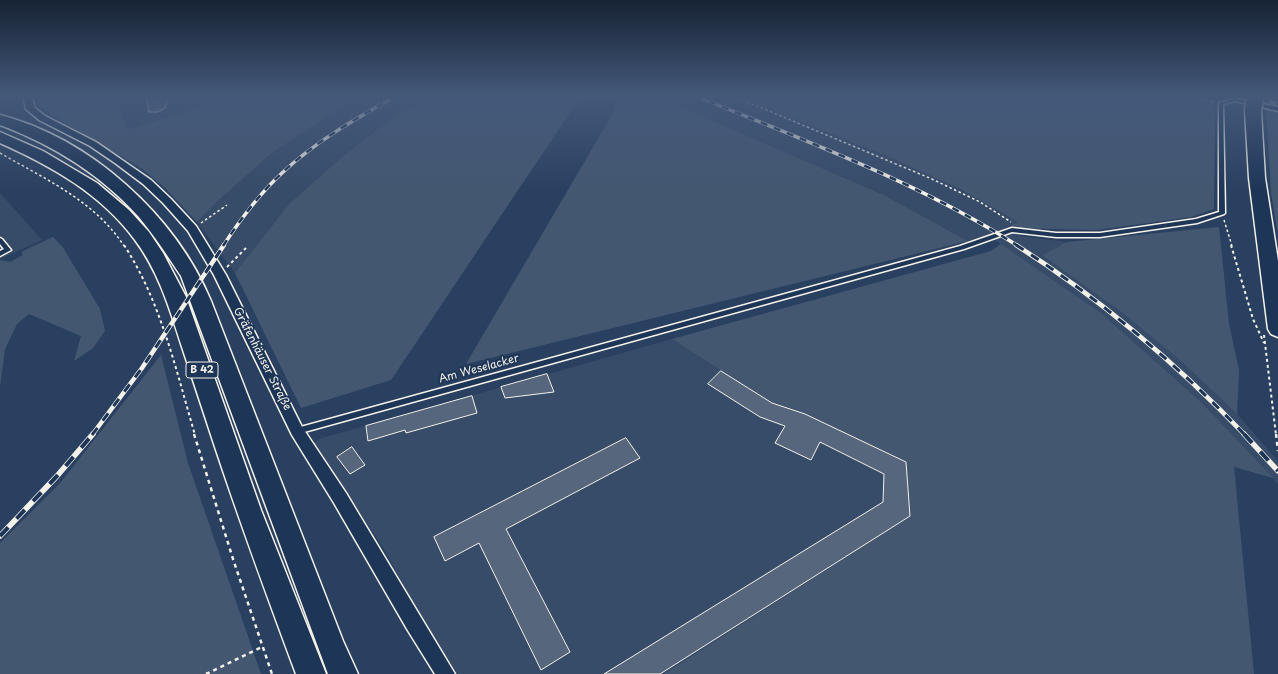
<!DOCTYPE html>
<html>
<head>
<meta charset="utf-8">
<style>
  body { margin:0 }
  canvas { display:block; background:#2a4060 }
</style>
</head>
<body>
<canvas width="1278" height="674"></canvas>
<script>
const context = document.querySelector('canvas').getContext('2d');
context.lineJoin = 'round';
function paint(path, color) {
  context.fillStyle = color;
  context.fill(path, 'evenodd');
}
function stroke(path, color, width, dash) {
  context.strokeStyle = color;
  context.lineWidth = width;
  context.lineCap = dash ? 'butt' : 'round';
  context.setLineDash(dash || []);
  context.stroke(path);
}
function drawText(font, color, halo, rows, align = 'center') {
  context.font = font + ' "Playpen Sans",sans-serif';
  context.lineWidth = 4;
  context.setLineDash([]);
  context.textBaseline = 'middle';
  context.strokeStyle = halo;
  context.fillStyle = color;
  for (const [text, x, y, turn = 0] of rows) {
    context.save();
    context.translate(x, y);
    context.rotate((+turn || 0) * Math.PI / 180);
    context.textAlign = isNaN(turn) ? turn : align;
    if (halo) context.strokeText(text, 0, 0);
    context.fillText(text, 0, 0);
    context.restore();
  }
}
const built = new Path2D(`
  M114 96H195L202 107 128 129Z
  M357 96H437L392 118 342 157 289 204 235 273 197 222 221 198 273 152Z
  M655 96H737L884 155 962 190 1018 222 1007 228 1020 236 1067 242 1042 255 1124 314 1181 361 1237 414 1278 461V484L1202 403 1101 313 1001 244 989 236 968 241 884 195Z
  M1199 96H1278V106L1249 100 1220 97 1217 100Z
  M0 193 42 240 0 259Z
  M672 339 772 403 805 414 906 462 910 516 664 674H458L427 629 384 549 313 443 322 438Z`);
const green = new Path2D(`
  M36 96H114L128 129 202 107 195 96H357L273 152 221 198 197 222 165 188 141 168 56 118 41 106Z
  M437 96H581L391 380 301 408 235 273 289 204 342 157 392 118Z
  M623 96H655L884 195 968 241 466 364Z
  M737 96H1199L1217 100 1215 106 1214 209 1191 217 1097 230 1007 228 1018 222 962 190 884 155Z
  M1266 108 1278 112V234L1271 193Z
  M1219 227 1229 324 1239 370 1237 414 1181 361 1124 314 1042 255 1067 242Z
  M53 237 62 246 100 309 105 331 93 348 74 361 81 336 29 314 17 324 5 349 0 387V260L10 262 23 255 21 252Z
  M1001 244 1101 313 1202 403 1273 478 1234 467 1254 674H664L910 516 906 462 805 414 772 403 672 339 991 251Z
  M161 355 188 463 261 674H0V543L61 482Z`);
const building = new Path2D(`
  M147 96H169L165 108 158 112H149Z
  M721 371 772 403 805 414 906 462 910 516 660 674H604L883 502 884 474 820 442 811 460 775 443 785 426 760 417 708 384Z
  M547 374 554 392 505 398 501 387Z
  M472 396 477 413 406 433 405 430 368 441 366 426Z
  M626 438 640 458 506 529 570 652 541 670 479 543 445 561 434 537Z
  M352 447 365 465 350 474 337 457Z`);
const pathFar2 = new Path2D(`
  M733 96 932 179 980 202 1011 222
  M1186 96 1214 102
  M0 98 6 96
  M0 153C45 179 95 201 124 246
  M1224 220 1232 246
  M201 223 227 205`);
const pathFar1 = new Path2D(`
  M124 245C161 302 176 370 195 435
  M1231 245 1253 319 1264 343
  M227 267 246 248
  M1264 335 1276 435`);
const path = new Path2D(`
  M194 434 233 559 272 674
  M1276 434 1278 451
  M206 674 262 647`);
const service = new Path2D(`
  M1235 99 1278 107V111L1235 101 1223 104 1225 213 1224 214 1197 223 1100 237H1056L1012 232 964 249 297 434 294 433 293 431 294 429 297 428 960 246 1012 228 1056 233H1100L1196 219 1219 212V103Z
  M0 238 2 239 11 250 0 256V251L4 249 0 244Z`);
const minor = new Path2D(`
  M23 96H31L35 108 45 116 96 142 151 180 171 199 196 226 226 275 302 427 346 493 455 674H435L407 629 334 503 292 435 214 275 188 231 163 203 143 184 115 163 90 146 39 120 26 109Z`);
const primary = new Path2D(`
  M1253 106 1258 108 1261 111 1265 178 1278 261V337L1271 334 1268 329 1249 178 1245 111 1248 108Z
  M0 115C90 138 176 216 211 301L343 641 358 674H328L181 276C167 255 154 235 138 216 100 174 53 145 0 125Z
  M0 132 43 151 97 183 129 210 149 232 163 253 186 297 261 510 326 674H296C267 596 238 517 212 438 202 407 192 377 182 347 170 310 159 272 135 240 101 194 52 166 0 143Z`);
const railFar2 = new Path2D(`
  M696 96C805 141 918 182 1018 246
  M1249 96 1278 104
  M223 246C240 220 259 194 282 173 316 141 357 118 396 96`);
const railFar1 = new Path2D(`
  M1016 245C1099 298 1177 364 1245 435
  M92 435 142 368 224 245`);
const rail = new Path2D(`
  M1244 434 1278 471
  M0 536 57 476 93 434`);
const primaryBridge = new Path2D(`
  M1253 111 1255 96`);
const shields = [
  [202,370,32]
];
const shieldNames = [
  ["B 42",202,370]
];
const streetNames = [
  ["Gräfenhäuser Straße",262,359,63],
  ["Am Weselacker",479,369,-15]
];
paint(built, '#374c69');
paint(green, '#445771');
paint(building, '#56677d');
stroke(building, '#f4f1e8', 1);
stroke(service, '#f4f1e8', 3);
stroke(minor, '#f4f1e8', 3);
stroke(primary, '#f4f1e8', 3);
stroke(pathFar2, '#f4f1e8', 1.5, [2.5, 2.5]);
stroke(pathFar1, '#f4f1e8', 2, [3, 3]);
stroke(path, '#f4f1e8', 2.5, [4, 4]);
paint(service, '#1d3557');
paint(minor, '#1d3557');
paint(primary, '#1d3557');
stroke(railFar2, '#f4f1e8', 3.5);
stroke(railFar1, '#f4f1e8', 4.5);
stroke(rail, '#f4f1e8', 5.5);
stroke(railFar2, '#1d3557', 2.5, [7]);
stroke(railFar1, '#1d3557', 3, [9]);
stroke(rail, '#1d3557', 4, [12]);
stroke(primaryBridge, '#f4f1e8', 19, []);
stroke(primaryBridge, '#1d3557', 16);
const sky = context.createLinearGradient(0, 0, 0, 190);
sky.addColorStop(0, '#172335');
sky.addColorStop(0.51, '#44597a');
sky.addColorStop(1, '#44597a00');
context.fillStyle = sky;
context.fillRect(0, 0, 1278, 190);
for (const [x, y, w] of shields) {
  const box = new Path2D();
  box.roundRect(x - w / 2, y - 8, w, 16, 3);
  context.fillStyle = '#1d3557';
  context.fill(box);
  stroke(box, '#f4f1e8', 1);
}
drawText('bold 10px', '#f4f1e8', null, shieldNames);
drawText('11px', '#f4f1e8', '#1d3557', streetNames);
</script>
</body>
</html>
